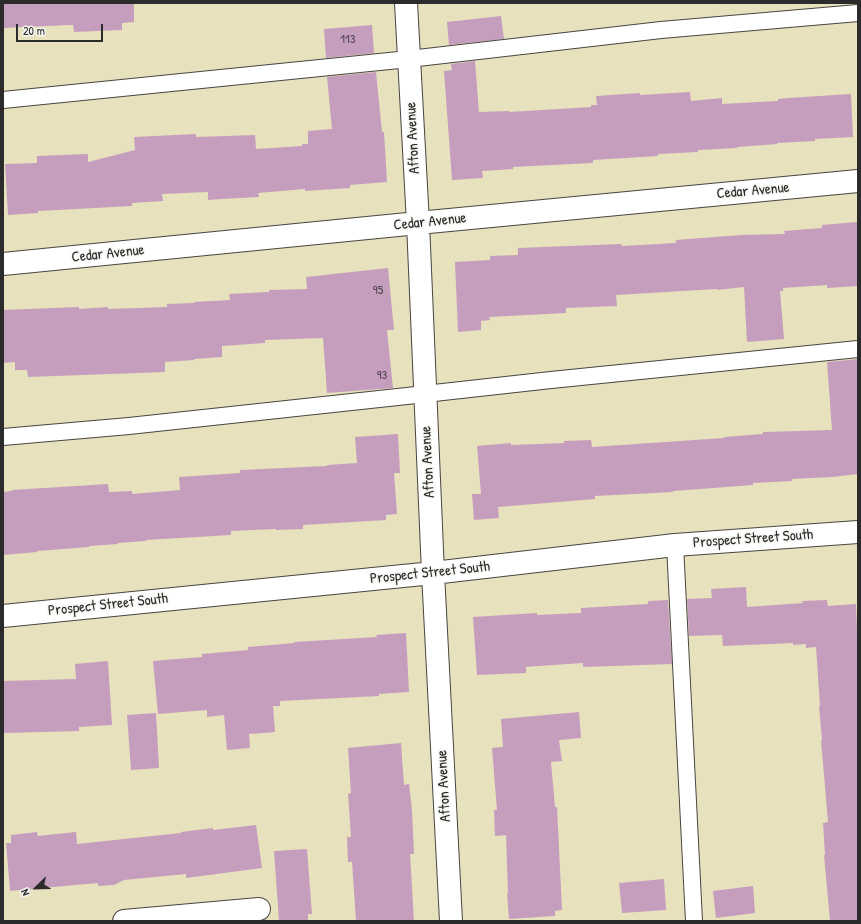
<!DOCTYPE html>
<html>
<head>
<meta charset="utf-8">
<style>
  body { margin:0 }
  #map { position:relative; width:861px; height:924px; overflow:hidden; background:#e8e1be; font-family:"Patrick Hand",sans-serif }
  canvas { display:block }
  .frame { position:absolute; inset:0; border:4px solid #2b2b2b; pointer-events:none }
  .north { position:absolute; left:16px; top:868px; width:40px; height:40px; -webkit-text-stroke:3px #f6f6f2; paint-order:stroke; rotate:247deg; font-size:11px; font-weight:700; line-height:16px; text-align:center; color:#2b2b2b }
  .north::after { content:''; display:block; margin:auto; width:14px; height:18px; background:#2b2b2b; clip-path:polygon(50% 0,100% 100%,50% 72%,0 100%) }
  .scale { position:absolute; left:16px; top:24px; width:87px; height:18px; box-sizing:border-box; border:2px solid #2b2b2b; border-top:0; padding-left:5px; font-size:12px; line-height:14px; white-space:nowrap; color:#2b2b2b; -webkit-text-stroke:3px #f6f6f2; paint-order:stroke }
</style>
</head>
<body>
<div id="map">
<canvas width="861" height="924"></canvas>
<div class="frame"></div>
<div class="north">N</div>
<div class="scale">20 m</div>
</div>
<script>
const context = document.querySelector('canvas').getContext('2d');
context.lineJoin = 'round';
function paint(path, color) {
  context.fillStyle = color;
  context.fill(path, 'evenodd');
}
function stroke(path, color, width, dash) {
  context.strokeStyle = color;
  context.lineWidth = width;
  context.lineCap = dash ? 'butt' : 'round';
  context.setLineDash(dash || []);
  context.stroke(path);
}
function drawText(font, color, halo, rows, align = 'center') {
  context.font = font + ' "Patrick Hand",sans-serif';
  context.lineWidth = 3;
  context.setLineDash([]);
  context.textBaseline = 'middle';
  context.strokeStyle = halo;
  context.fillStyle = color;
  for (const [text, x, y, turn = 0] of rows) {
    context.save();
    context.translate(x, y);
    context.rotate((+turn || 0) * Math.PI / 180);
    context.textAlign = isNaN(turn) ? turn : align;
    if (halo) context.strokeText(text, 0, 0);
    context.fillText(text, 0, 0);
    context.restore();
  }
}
const building = new Path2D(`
  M3 3H134V22L122 23V30L74 32 73 25H69L3 28Z
  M501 16 504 39 449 45 447 22Z
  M372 25 374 53 326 58 324 29Z
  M475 61 479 112 509 111V112L591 107V105H597L596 96 640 93V95L690 92 691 101 722 98V104L778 101V99L789 98H788L851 94 853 137 815 139V141L777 143V144L737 147V148L698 150V152L658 154V156L593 160V163L513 167V169L482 171 483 178 452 180 444 71 452 70 451 64Z
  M376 72 382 132H384L387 182 350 185V188L305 191V189L258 193 259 197 221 199 208 200V192L162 194 163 201 132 203V206L38 211V213L8 215 5 164 37 163V156L88 154V162L135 150 134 137 196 134V137L255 135 256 149 302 146V144H308V131L332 129 327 77Z
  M857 222 858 237V286L827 288V285L783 288V291H780L784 339 747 342 744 287 717 290V289L616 295 617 306 566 308V313L489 317 490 320 481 321V330L458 332 455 262 490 260V256L518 255V248L621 244 622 246 676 243V240L741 235 785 234 784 231 822 228V225Z
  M388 268 394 330H387L393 388 327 393 323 338 265 340V343L222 346V357L194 359V360L165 362V372L28 377 27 370H15V362L3 363V310L79 307V309L108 307V309L167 307V304L194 303V302L230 300 229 294 269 292V290L307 289 306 277Z
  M858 359V474L832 477 792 479V481L753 483V485L673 491V492L595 496V499L498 507 499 518 474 520 472 494H481L477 446 511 443V445L564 443V441L591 440 592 447 724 438V437L763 434V432L832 430 827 362Z
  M398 434 400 473H394L397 514 386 515V520L303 525V529L276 530V529L231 531V535L146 540V541L118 543V544L89 546V547L37 551V552L3 555V492L12 491V490L108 484 109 492 132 491V494L180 490 179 477 240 473V470L327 466V465L357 463 355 437Z
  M746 587 747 607 803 603 802 601 827 600 828 606 856 604 858 650V921H830L824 855H825L823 823 828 822 821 740H822L819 706H820L816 647 806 648V644L793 645V643L723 646 722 635 689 636 687 599 712 598 711 589Z
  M668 600 672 664 583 667V663L539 666 526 667V673L477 675 473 617 537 613V615L581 613V608L648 604V601Z
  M406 633 409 692 379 694V696L280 701V706H273L275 732 249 734 250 748 227 750 224 715 207 717V710L158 714 153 661 202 657V654L248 650V647L294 643V642L377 637 376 635Z
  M108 661 112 725 79 727V731L3 733V681L76 679 75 664Z
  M579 712 581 738 559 740 562 761 551 762 555 807H557L562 910 555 911V916L509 919 507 893H508L506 835 495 836 494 810H497L492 748 503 747 501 719Z
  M156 713 159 768 131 770 127 715Z
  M401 743 404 785 409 784 412 810 414 854H410L414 921H356L352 862H348L347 837H351L348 794 351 793 348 748Z
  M256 825 262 868 186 878V874L124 880 114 885 98 886V883L10 891 6 843H11V835L37 832 38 836 76 832 77 844 181 833V832L213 828V830Z
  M307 849 312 914H308V921H279L274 851Z
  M664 879 666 910 622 913 619 883Z
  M753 886 755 913 716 918 713 891Z`);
const lane = new Path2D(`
  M3 100 409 59 661 30 858 13
  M3 437 129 426 407 396 551 380 858 349
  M675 545 694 921`);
const street = new Path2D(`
  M406 3 418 223 433 573 451 921
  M3 264 418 223 858 181
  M3 616 433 573 675 545 858 532
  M124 921 259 909`);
const numberNames = [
  ["113",348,40],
  ["95",378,291],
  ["93",382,376]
];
const streetNames = [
  ["Afton Avenue",413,138,-93],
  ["Cedar Avenue",753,191,-5],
  ["Cedar Avenue",430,222,-6],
  ["Cedar Avenue",108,254,-6],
  ["Afton Avenue",428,462,-93],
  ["Prospect Street South",753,539,-4],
  ["Prospect Street South",430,573,-6],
  ["Prospect Street South",108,605,-6],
  ["Afton Avenue",444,786,-93]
];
paint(building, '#c69ebd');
stroke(lane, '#474641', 18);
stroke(street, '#474641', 24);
stroke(lane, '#fff', 16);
stroke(street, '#fff', 22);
drawText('13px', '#524850', null, numberNames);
drawText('15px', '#2b2b2b', '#f6f6f2', streetNames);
</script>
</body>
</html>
